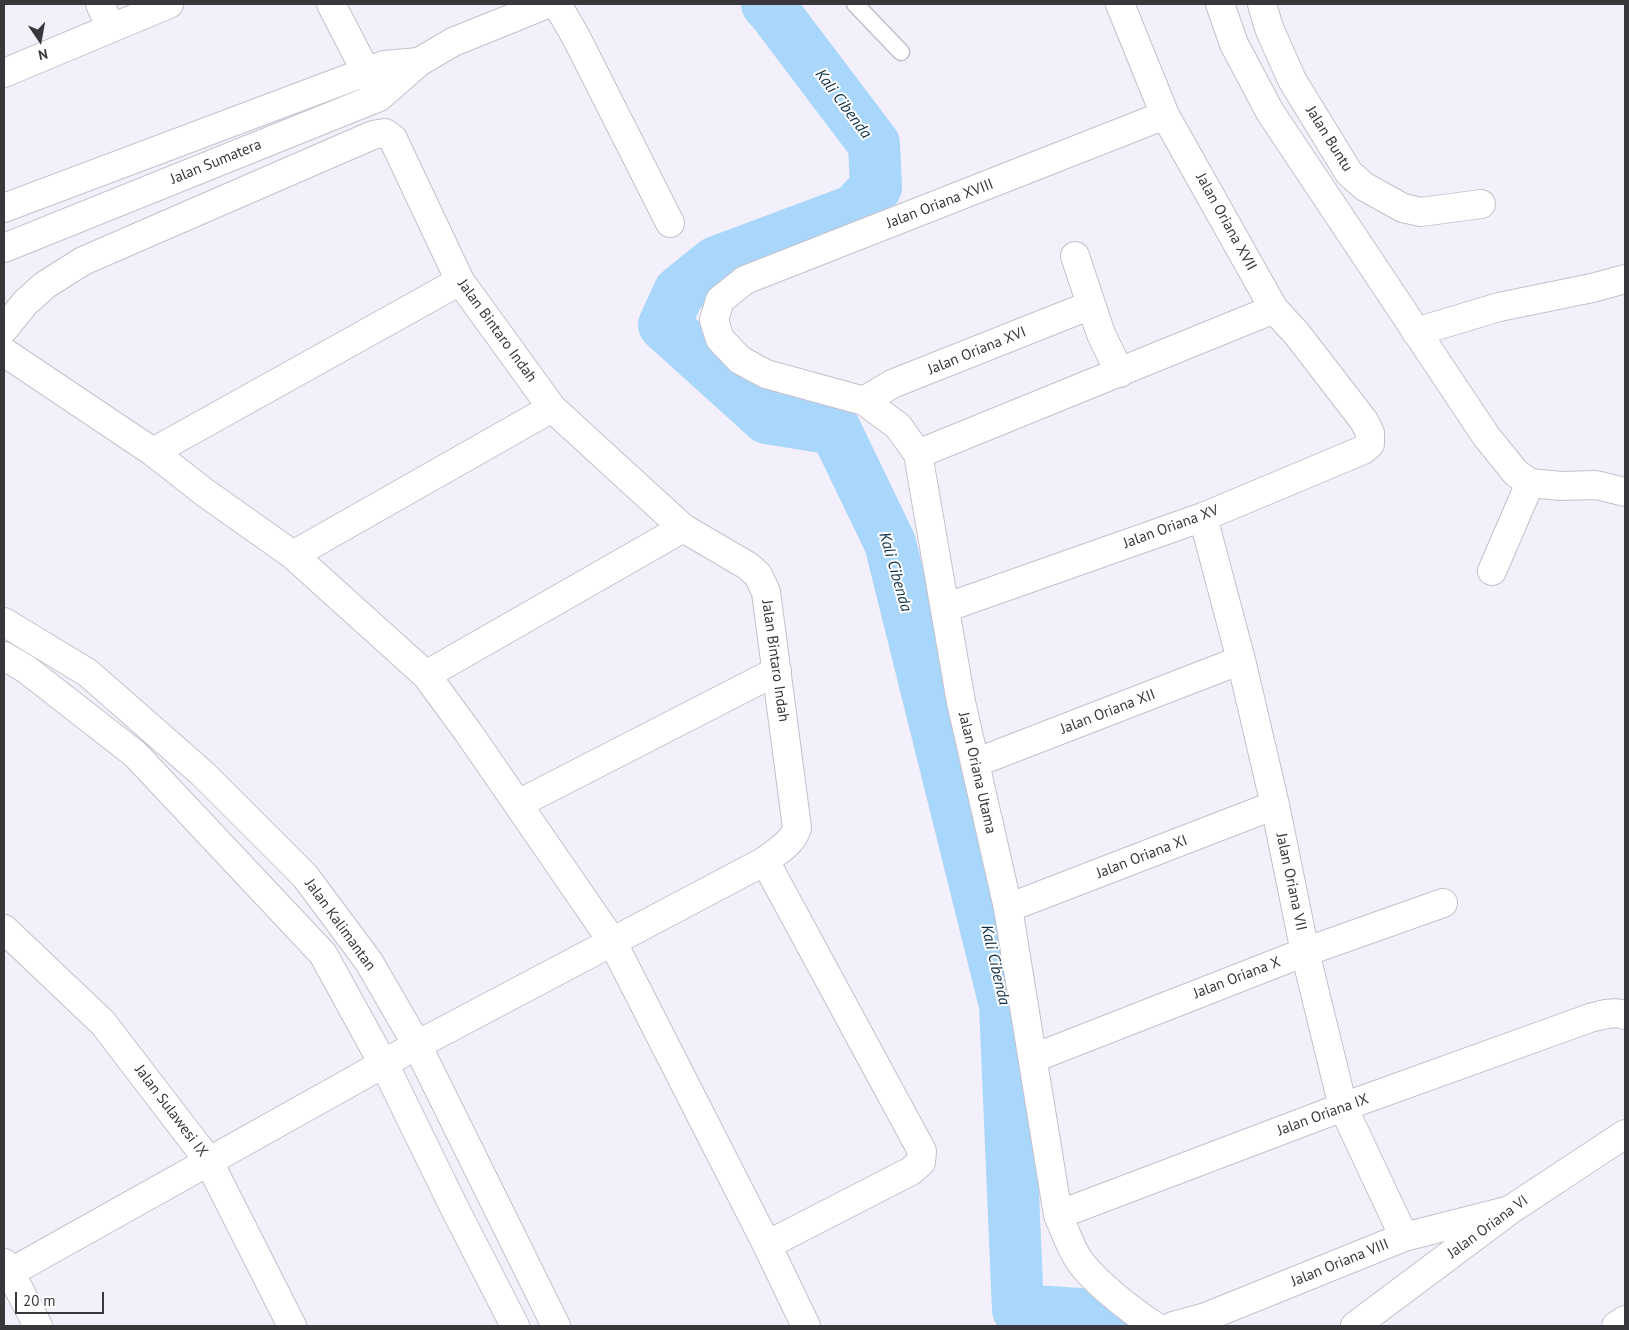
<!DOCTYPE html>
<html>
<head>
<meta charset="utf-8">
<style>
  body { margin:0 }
  #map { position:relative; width:1629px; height:1330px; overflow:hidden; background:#f4f0fb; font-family:"PT Sans",sans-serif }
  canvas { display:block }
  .frame { position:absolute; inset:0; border:5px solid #39373c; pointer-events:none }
  .north { position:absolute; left:15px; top:15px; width:50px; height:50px; -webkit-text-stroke:4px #fff; paint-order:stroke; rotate:168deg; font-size:14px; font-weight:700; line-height:20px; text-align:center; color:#39373c }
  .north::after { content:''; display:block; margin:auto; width:18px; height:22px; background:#39373c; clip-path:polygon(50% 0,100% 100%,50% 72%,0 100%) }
  .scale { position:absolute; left:15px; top:1292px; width:89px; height:22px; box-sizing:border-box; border:2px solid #39373c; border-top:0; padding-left:6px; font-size:15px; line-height:18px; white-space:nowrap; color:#39373c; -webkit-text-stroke:4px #fff; paint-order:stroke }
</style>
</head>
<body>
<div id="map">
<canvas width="1629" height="1330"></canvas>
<div class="frame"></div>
<div class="north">N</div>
<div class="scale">20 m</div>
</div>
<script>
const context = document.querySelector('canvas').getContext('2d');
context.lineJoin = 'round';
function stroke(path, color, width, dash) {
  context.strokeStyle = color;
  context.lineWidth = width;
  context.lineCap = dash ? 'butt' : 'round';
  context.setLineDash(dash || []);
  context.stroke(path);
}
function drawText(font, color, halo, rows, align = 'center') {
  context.font = font + ' "PT Sans",sans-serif';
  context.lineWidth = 4;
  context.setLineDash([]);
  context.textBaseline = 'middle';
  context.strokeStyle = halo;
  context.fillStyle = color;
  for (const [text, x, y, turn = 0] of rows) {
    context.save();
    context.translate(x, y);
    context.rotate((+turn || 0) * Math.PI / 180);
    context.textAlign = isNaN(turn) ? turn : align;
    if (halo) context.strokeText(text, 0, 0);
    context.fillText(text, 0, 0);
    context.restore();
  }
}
const river = new Path2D(`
  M767 4 775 13 874 144 876 187 855 210 716 262 679 292 664 325 767 418 835 429 890 543 1005 1005 1018 1310 1094 1315 1109 1326`);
const service = new Path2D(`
  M855 4 901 52`);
const minor = new Path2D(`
  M100 4 111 28
  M331 4 375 89
  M557 4 576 37 670 223
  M1220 4 1234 44 1270 112 1486 436 1516 473 1530 483 1561 486 1596 485 1625 492
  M1262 4 1269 28 1292 80 1349 173 1365 187 1403 208 1421 212 1481 204
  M4 73 169 4
  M4 208 384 65 419 62
  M1075 256 1101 334 1120 373
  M4 329 25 303 45 285 83 261 373 135 385 133 393 139 460 281 552 408 683 528 748 566 758 575 766 592 797 828C793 843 777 851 765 861L417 1045 4 1276
  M1416 332 1499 307 1592 288 1625 279
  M4 352 153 452 204 492 293 555 426 675 468 732 612 941 767 1245 806 1326
  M864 401 892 384 1091 305
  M153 452 460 281
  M918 454 1274 309
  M1203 517 1241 660 1275 805 1305 952 1343 1107 1404 1237
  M293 555 552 408
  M1492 571 1530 483
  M945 608 1203 517 1363 450 1370 444V433L1364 421 1297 334 1274 309 1165 115 1120 4
  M4 622 88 673 203 774 305 876 369 962 417 1045 556 1326
  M4 656 26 669 135 754 323 954 391 1078 454 1207 515 1326
  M426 675 683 528
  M975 763 1241 660
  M518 804 777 671
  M765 861 922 1151 921 1162 911 1171 767 1245
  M1008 908 1275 805
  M4 929 103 1023 208 1160 292 1326
  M1034 1058 1305 952 1443 903
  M1058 1215 1343 1107 1590 1018C1601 1015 1614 1011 1625 1015
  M4 1263 10 1272 38 1326
  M1155 1326C1134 1313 1092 1280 1079 1260 1070 1247 1065 1230 1058 1215L1008 908 961 702 918 454 898 426 864 401 766 374 740 360 720 339 714 320 720 300 745 280 1165 115
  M1173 1326 1206 1317 1404 1237 1510 1210
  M1355 1326 1510 1210 1625 1134
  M1616 1326 1625 1320`);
const tertiary = new Path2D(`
  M4 248 379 97 419 62 453 42 547 4`);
const streetNames = [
  ["Jalan Buntu",1329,139,58],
  ["Jalan Sumatera",216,162,-22],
  ["Jalan Oriana XVIII",940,204,-21],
  ["Jalan Oriana XVII",1226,222,61],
  ["Jalan Bintaro Indah",497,331,54],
  ["Jalan Oriana XVI",977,351,-22],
  ["Jalan Oriana XV",1171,527,-20],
  ["Jalan Bintaro Indah",775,661,82],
  ["Jalan Oriana XII",1108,712,-21],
  ["Jalan Oriana Utama",977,773,77],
  ["Jalan Oriana XI",1142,857,-21],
  ["Jalan Oriana VII",1291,882,78],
  ["Jalan Kalimantan",340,925,54],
  ["Jalan Oriana X",1237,978,-21],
  ["Jalan Sulawesi IX",171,1111,53],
  ["Jalan Oriana IX",1323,1115,-20],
  ["Jalan Oriana VI",1488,1227,-36],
  ["Jalan Oriana VIII",1340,1263,-22]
];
const waterNames = [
  ["Kali Cibenda",843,104,53],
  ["Kali Cibenda",895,572,74],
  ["Kali Cibenda",995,965,77]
];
stroke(river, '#a9d7fc', 52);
stroke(service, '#c4c0cb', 19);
stroke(minor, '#c4c0cb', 30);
stroke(tertiary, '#c4c0cb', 30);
stroke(service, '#fff', 16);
stroke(minor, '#fff', 28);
stroke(tertiary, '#fff', 28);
drawText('15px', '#39373c', '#fff', streetNames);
drawText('italic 16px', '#0d3048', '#fff', waterNames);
</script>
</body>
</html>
